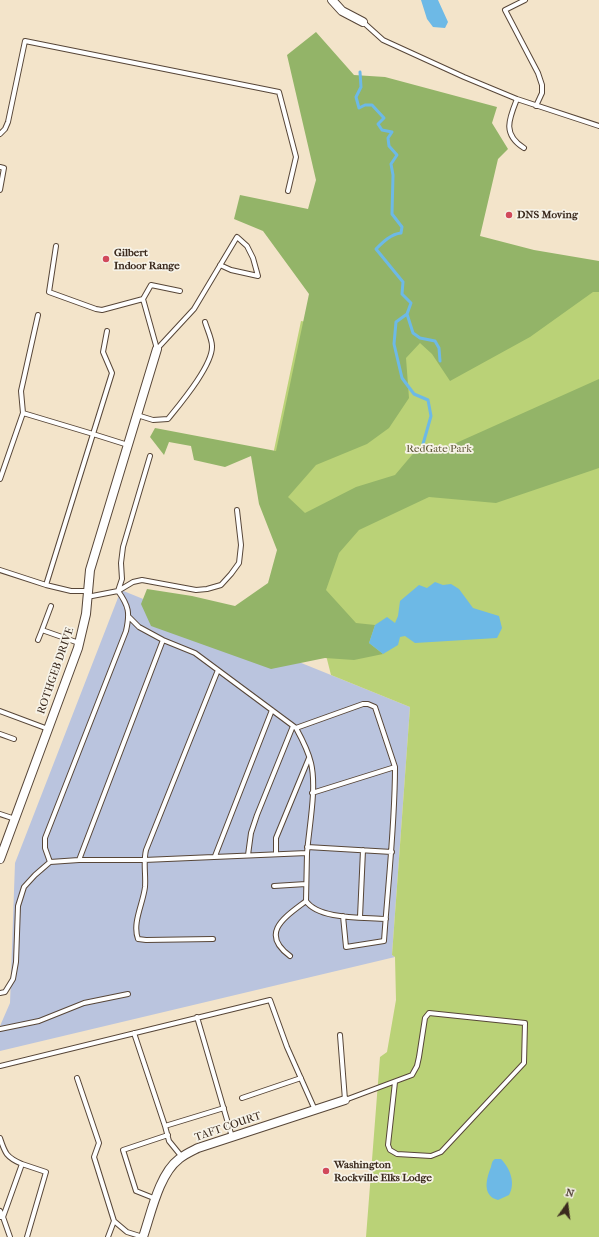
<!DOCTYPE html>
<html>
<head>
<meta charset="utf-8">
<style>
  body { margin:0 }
  #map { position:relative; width:599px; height:1237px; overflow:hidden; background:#f3e4ca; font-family:"IM FELL French Canon",serif }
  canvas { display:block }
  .north { position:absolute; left:547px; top:1185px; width:40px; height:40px; -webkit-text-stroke:3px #f7f3e8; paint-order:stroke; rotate:14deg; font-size:11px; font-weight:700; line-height:16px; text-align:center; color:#3b2a1e }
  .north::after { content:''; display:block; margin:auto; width:14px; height:18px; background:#3b2a1e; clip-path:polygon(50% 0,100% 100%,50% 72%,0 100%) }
</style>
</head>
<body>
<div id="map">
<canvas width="599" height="1237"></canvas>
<div class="north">N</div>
</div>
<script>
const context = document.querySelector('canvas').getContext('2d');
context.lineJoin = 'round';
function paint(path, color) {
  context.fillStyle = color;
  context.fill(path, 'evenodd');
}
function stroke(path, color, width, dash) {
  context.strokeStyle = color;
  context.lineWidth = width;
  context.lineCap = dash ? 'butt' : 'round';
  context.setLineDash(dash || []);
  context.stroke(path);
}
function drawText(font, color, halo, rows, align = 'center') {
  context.font = font + ' "IM FELL French Canon",serif';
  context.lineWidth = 3.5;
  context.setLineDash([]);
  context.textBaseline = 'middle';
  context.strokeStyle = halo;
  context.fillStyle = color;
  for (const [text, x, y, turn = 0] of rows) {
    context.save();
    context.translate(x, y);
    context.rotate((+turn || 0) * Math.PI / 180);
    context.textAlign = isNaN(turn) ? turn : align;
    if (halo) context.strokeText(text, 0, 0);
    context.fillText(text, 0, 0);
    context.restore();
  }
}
const industrial = new Path2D(`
  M121 590 410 707 392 955 395 957 0 1051V1026L10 1003 15 863Z`);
const green = new Path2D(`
  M599 269V1237H366L380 1057 387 1052 396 1000 395 957 392 955 410 707 331 675 274 450 301 321 334 327Z`);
const forest = new Path2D(`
  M316 32 354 75 385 77 497 107 492 123 508 149 498 159 480 236 534 250 599 261V292H593L530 337 450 381 432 354 420 343 406 358 409 398 389 428 367 444 316 465 288 497 305 513 356 487 395 475 417 449 436 452 599 379V468L496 503 429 497 359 530 339 553 326 590 356 623 375 625 369 643 383 654 354 660 325 658 271 669 151 626 141 604 147 589 192 596 235 606 268 583 277 550 259 504 251 456 225 467 194 460 191 446 169 442 164 455 150 437 155 428 276 451 309 294 263 231 234 219 240 195 308 209 316 180 287 55Z`);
const water = new Path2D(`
  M421 0H438L448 22 445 28 433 27 427 19Z
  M435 582 443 585 451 584 459 589 473 608 499 616 502 628 497 638 415 643 405 636 400 637 398 645 383 654 369 643 375 625 387 617 395 623 398 616 400 601 419 585 427 588Z
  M495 1159H501C510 1168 516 1183 509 1195L498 1200C482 1196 486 1179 491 1167 492 1163 492 1161 495 1159Z`);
const stream = new Path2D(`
  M360 72 361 87 356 97 359 108 365 105H372L384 118 378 124 382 130 392 132 388 138 389 146 397 155 391 164 393 175 392 214 402 227 401 233C391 234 383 242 376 249L403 282 402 294 411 303 407 314 396 322 394 344 402 378 414 394 428 400 431 416 423 444
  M407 314 413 333 420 338 435 341 439 348 440 361`);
const service = new Path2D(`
  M525 0 505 10 538 73 542 85V93L536 106
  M363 22 383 40 464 77 517 99 599 126
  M517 99C509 119 502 134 524 148
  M0 134 5 129 8 122 25 41 279 92 296 157 288 191
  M0 167 4 168 0 190
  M56 246 49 292 96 309 102 310 143 299 157 349
  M143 299 151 285 180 291
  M107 331 103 352 112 373 93 434 128 445
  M157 349 194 309 237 237 247 246 253 258 258 276 231 270 220 265
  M23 413 21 391 38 315
  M137 415 153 420 168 419C180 404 213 365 212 346 212 339 207 329 205 322
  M150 456 123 547 121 563 122 579 118 591 133 582 142 580 196 590 207 589 221 585 231 574 239 563 241 545 237 510
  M0 479 23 413 93 434 46 585 71 591H88
  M0 570 46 585
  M51 606 42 630 79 643
  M38 640 42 630
  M0 711 48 729
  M296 728 363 704H368L375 707 395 767 312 793
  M0 734 14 739
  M0 814 15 819
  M307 847 392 852
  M307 853 306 901C319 920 364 917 386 919
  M276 854V838L309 758
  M248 855 251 833 257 815 293 726
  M215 856 272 710
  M79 860 163 640
  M50 862 45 848V838L126 631C130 613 129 606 118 591L87 597
  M274 886 306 884
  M343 916 346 947 384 941C388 883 395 825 395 767
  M360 917 363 850
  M213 939 146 940 138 939C132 923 143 904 145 887 146 874 143 863 146 850L218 670
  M290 956C259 933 285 917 306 901
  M0 993 5 992 13 979 16 962 18 906 24 887 35 875 50 862 79 860H144L307 853C309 827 317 788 311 763 308 750 302 739 296 728L195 653 163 640 139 627 129 617
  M197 1017 232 1137
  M0 1029 39 1021 84 1003 128 994
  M134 1033 165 1126 224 1108
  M340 1035 345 1100 412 1075 417 1066 419 1057 425 1018 429 1013 525 1023 524 1063 441 1152 431 1156 397 1154 390 1150 388 1145 395 1082
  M0 1066 270 1000 287 1047 315 1110
  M77 1078 99 1143 94 1157 114 1221 108 1237
  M242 1098 301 1078
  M165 1126 169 1141 182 1157
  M0 1138C5 1153 6 1157 22 1164L3 1217 0 1211
  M22 1164 46 1172 27 1237
  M156 1199 136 1191 123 1150 168 1135
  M0 1217H3L10 1237
  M114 1221 127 1232 143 1237`);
const minor = new Path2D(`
  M332 0 342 11 363 22
  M0 859 78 648 86 614 90 570 157 349
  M143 1237C151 1214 159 1174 179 1159 185 1154 192 1151 198 1148L345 1100`);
const markers = [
  [509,215,4,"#d1495b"],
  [106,259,4,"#d1495b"],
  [326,1171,4,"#d1495b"]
];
const poiNames = [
  ["DNS Moving",517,215],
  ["Gilbert",114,253],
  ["Indoor Range",114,266],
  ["Washington",334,1165],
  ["Rockville Elks Lodge",334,1178]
];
const parkNames = [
  ["RedGate Park",439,449]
];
const streetNames = [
  ["ROTHGEB DRIVE",56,671,-71],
  ["TAFT COURT",228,1127,-19]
];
paint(industrial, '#bac4de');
paint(green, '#bad277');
paint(forest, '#93b468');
paint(water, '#6db9e6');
stroke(stream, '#6db9e6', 3);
stroke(service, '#574638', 6);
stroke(minor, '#574638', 10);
stroke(service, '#fff', 4);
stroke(minor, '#fff', 8);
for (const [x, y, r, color] of markers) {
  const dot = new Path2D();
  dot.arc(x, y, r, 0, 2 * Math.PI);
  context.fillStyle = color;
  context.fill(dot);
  stroke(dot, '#f7f3e8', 1.5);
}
drawText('bold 11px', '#3b2a1e', '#f7f3e8', poiNames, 'left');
drawText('11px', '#5b5434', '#f7f3e8', parkNames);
drawText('11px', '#3b2a1e', '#f7f3e8', streetNames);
</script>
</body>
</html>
